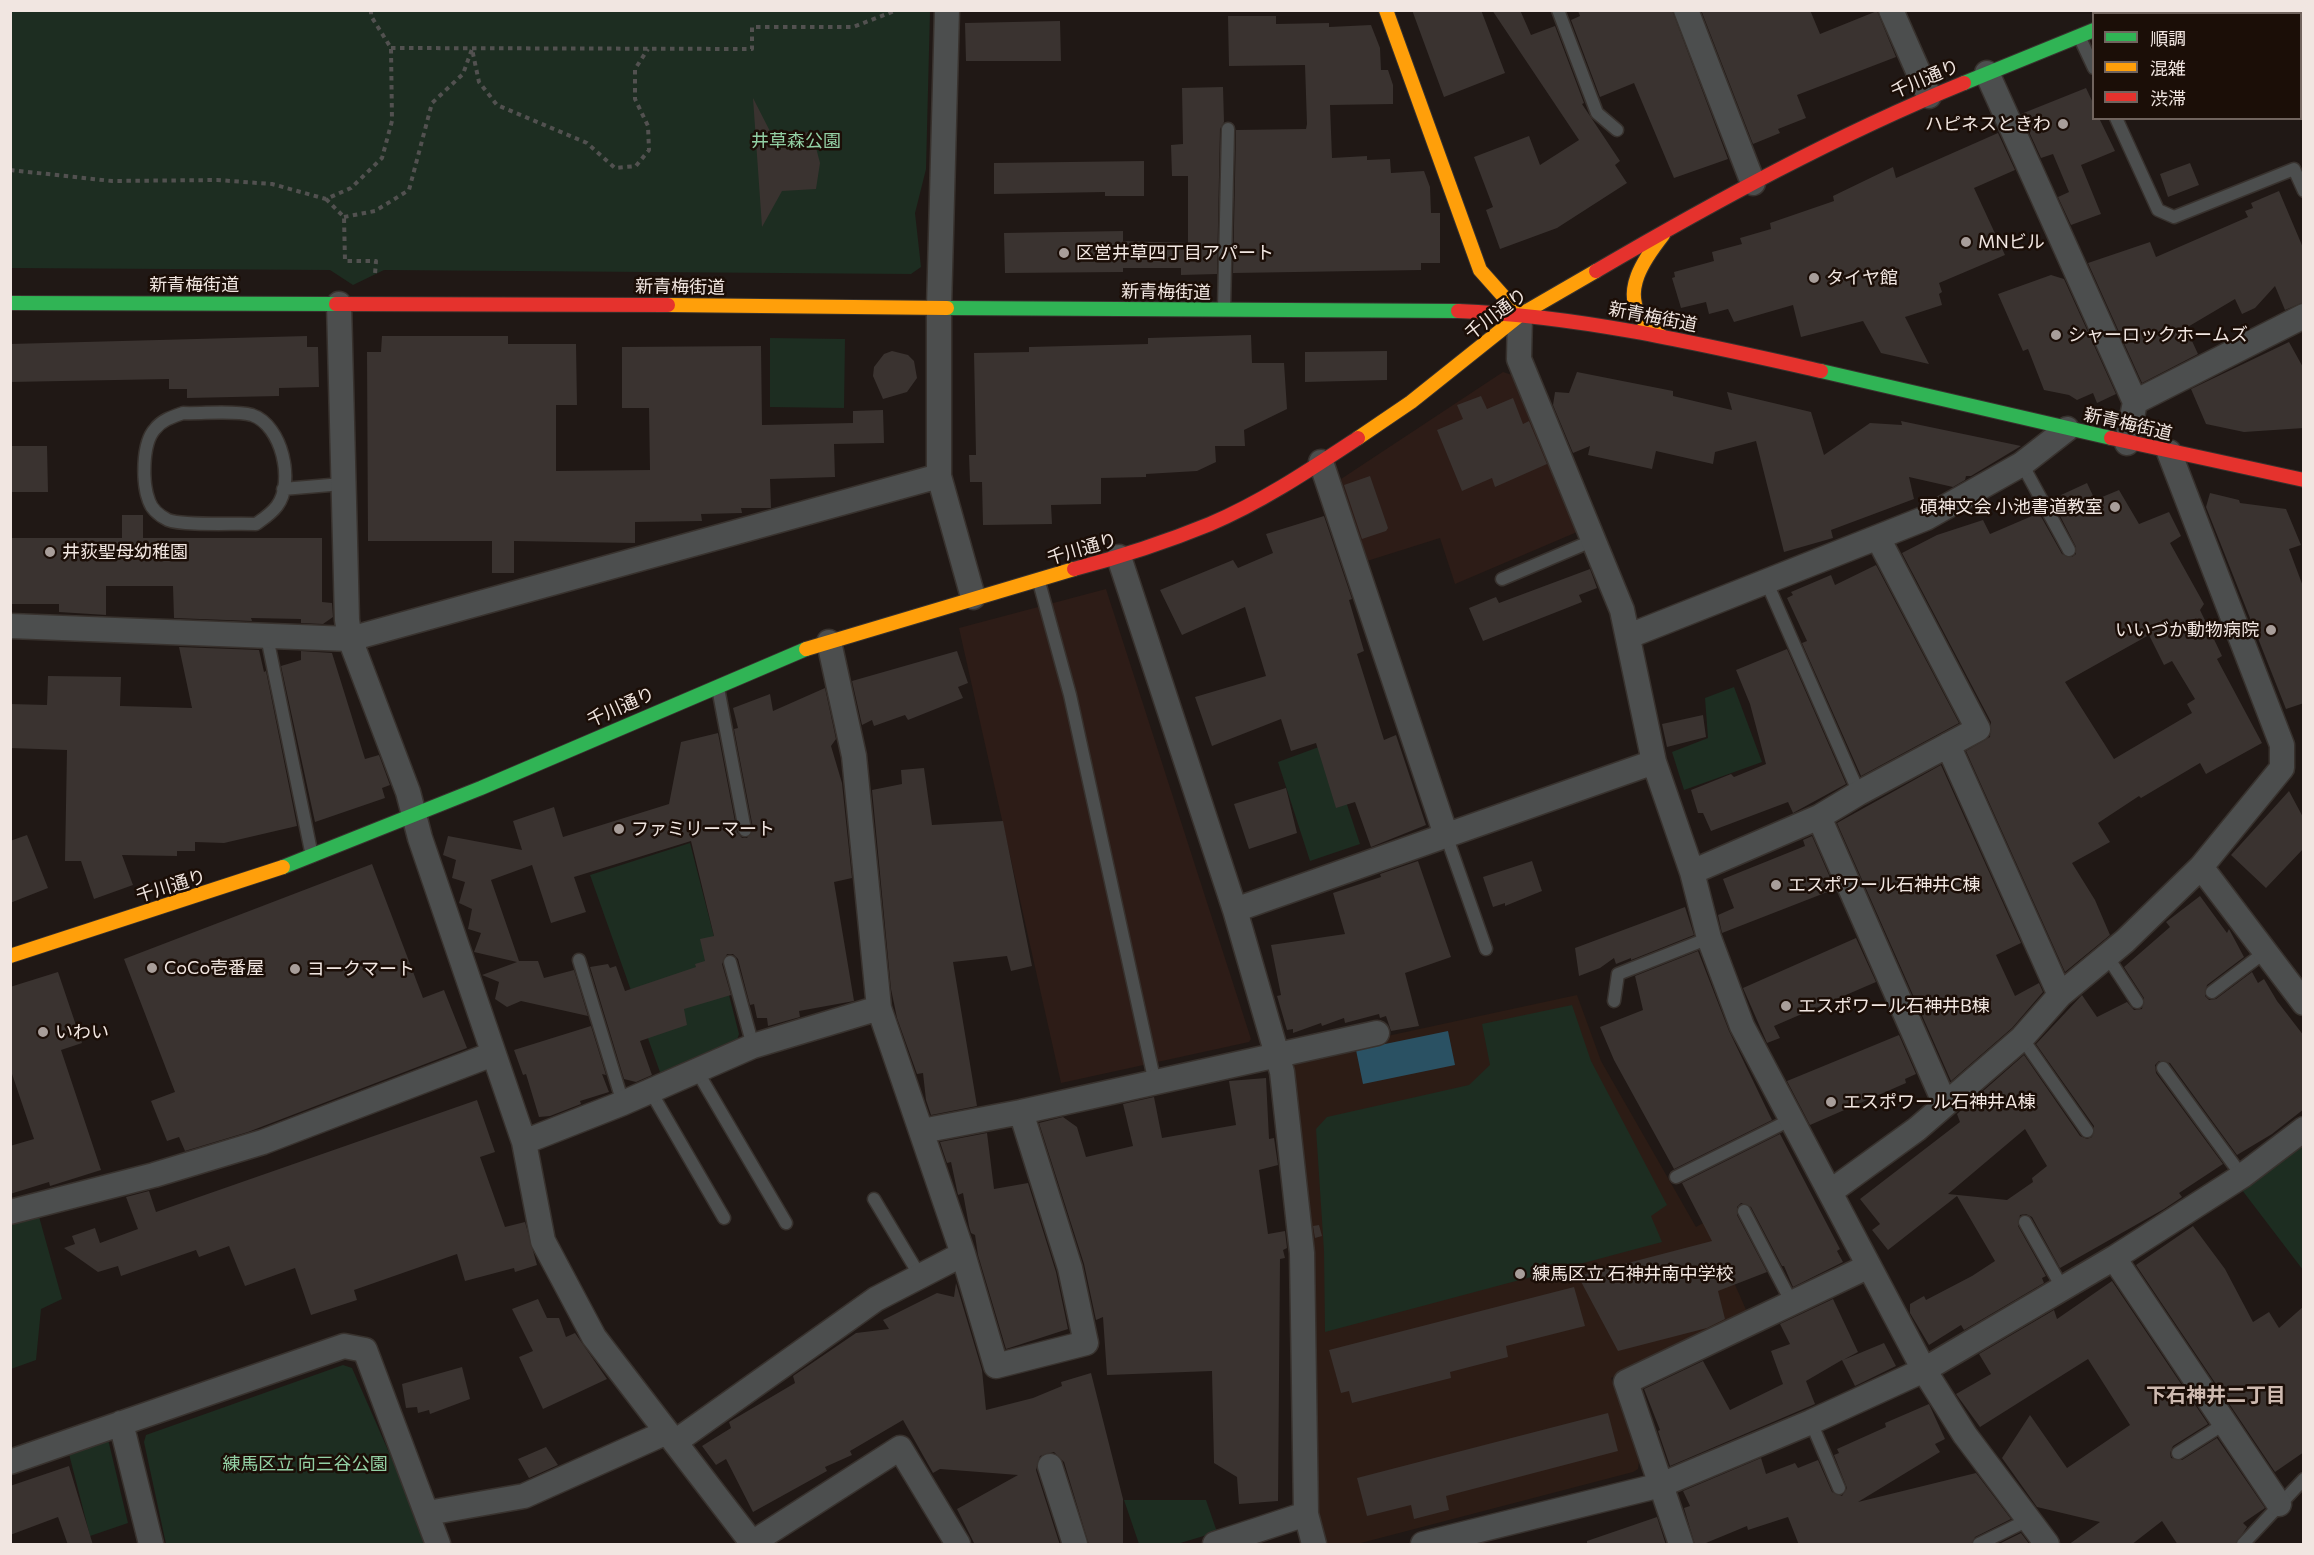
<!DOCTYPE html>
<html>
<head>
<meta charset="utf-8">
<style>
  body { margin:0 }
  #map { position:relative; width:2314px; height:1555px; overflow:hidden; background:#201815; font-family:Commissioner,"Noto Sans JP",sans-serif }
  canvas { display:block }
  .frame { position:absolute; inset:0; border:12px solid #f1e6e1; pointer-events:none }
  .legend { position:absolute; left:2092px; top:12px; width:210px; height:108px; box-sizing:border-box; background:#1b0e07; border:2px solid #71645e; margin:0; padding:8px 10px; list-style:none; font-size:18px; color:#f1e6e1 }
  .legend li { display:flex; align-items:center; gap:12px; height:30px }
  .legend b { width:30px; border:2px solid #71645e }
</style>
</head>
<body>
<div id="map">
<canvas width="2314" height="1555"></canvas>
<div class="frame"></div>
<ul class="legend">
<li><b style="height:8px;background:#30b455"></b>順調</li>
<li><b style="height:8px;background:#ff9f0a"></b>混雑</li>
<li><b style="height:8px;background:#e5322d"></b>渋滞</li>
</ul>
</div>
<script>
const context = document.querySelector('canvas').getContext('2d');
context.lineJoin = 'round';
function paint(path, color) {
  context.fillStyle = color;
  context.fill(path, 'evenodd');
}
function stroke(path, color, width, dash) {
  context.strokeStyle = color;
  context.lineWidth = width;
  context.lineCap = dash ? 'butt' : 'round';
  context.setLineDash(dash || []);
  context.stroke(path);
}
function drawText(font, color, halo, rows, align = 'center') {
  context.font = font + ' Commissioner,"Noto Sans JP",sans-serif';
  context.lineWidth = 5;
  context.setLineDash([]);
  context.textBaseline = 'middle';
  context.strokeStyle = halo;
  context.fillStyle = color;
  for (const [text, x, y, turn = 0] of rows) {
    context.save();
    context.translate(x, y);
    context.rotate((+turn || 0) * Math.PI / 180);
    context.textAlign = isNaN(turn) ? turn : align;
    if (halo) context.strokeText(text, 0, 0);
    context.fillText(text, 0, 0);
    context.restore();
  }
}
const commercial = new Path2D(`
  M1503 372 1515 376 1577 532 1455 584 1440 538 1367 561 1341 479Z
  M1106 589 1251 1039 1249 1042 1061 1083 959 628Z`);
const education = new Path2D(`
  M1577 995 1601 1061 1696 1227 1707 1221 1747 1312 1611 1378 1640 1454 1638 1469 1633 1472 1357 1544H1327L1315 1511 1290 1057Z`);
const green = new Path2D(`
  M11 11H930L926 169 915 213 921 267 911 274 384 270 353 285 330 270 11 268Z
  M770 338 845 339 844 408 770 407Z
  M1734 687 1762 762 1684 790 1672 752 1708 738 1705 698Z
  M1327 744 1360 844 1310 861 1278 762Z
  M690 843 739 1034 736 1043 661 1075 590 875Z
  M1572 1005 1591 1061 1667 1205 1651 1216 1662 1242 1325 1332 1324 1251 1316 1129 1327 1117 1469 1085 1490 1065 1482 1024Z
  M2303 1135V1270L2242 1190Z
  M38 1213 62 1299 41 1309 36 1360 11 1369V1220Z
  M343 1365 352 1368 416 1514 426 1544H166L144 1442 146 1435Z
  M107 1435 128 1523 90 1536 68 1450Z
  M1124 1500H1206L1217 1532 1177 1544H1139Z`);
const water = new Path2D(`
  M1448 1031 1455 1065 1363 1084 1356 1050Z`);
const building = new Path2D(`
  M1412 10H1481L1505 73 1444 97Z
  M1492 10H1520L1531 35 1555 26 1584 103 1582 104 1620 161 1615 165 1627 183 1557 228 1500 249 1486 210 1493 207 1474 157 1529 136 1540 165 1579 140Z
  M1672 10 1728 159 1674 178 1634 83 1600 97 1571 20 1580 16 1578 11Z
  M1701 10H1810L1820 34 1877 11 1896 57 1797 95 1806 118 1778 129 1780 133 1753 144Z
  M1228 16H1276V24L1329 23V27L1371 25 1380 48 1381 70H1388L1393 85V104L1330 105 1332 158 1367 156V160L1390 159 1391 173 1424 171 1430 187 1431 213H1440V263H1421V270L1233 273 1236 130 1306 129 1307 124 1305 65 1229 66Z
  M1060 21 1061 61H966L965 23Z
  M1223 87 1224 122 1220 129 1217 274 1181 275V268H1123V272L1005 273 1004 233 1123 231V241L1188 243V176H1172L1171 145 1183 144 1182 88Z
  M2086 88 2094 105V118H2099L2115 151 2081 165 2101 214 2071 225 2058 197 2069 192 2053 154 2041 158 2021 114Z
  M753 98 777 145 794 133 812 132 820 163 816 189 782 191 762 227Z
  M1998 133 2015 170 1974 188 2005 255 1939 283 1942 292 1939 294 1942 305 1905 317 1929 364 1881 353 1863 321 1801 337 1793 305 1734 322 1728 309 1709 314 1706 302 1681 308 1672 278 1675 277 1674 272 1714 261 1712 252 1742 244 1740 238 1771 229 1770 223 1834 201 1833 196 1893 167 1896 178Z
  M1144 161V196H1105V192L994 194V163Z
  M2190 163 2199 185 2168 197 2160 174Z
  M2279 191 2304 250V302L2285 310 2275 286 2255 308 2242 314 2235 299 2186 328 2198 354 2142 383 2088 263 2150 242 2156 257 2248 217 2245 211 2253 208 2251 203Z
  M2051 275 2064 279 2116 394 2097 403 2093 393 2077 400 2069 395 2044 390 2028 349 2023 351 1998 294Z
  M1251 335 1252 363H1284L1287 409 1244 430 1245 446H1215L1216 462 1197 471 1146 474V477L1101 478V504L1051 505 1052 524 983 525 982 482H970L969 455H976L974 353 1029 352V347L1148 344V338Z
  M307 336V347H318L319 387 279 388V396L187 398V389H169V379L10 382V344Z
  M382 336H508V344H576L577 405H556V471L650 470 649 408H622V347L761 346 762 425 853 423V411L883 410 884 443 834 444 835 477 770 479 771 508H741L742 513 701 514 702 521 635 522V543L514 541V573H492V541H368L367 352H381Z
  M2289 342 2304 369V428L2244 432 2206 424 2191 389Z
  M892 351 908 355 914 361 917 378 907 392 883 399 873 376 874 367 884 354Z
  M1387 351V380L1305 382V352Z
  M1577 372 1673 391V396L1732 410 1727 392 1811 412 1824 455 1870 423 1902 425 1901 421 2021 446 1971 476H1966L1965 480 1953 487 1909 477 1914 499 1831 530 1833 538 1784 552 1756 441 1715 452 1713 464 1656 451 1652 469 1588 455 1590 446 1573 453 1553 405 1555 392 1569 393Z
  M1481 396 1487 409 1513 398 1523 424 1529 421 1547 464 1495 487 1492 478 1462 491 1437 430 1463 419 1457 405Z
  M10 446H47L48 492H10Z
  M1370 476 1388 528 1386 531 1362 539 1344 485Z
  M2087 483 2095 500 2119 490 2139 524 2169 512 2181 536 2170 543 2204 604 2200 610 2222 656 2217 659 2262 743 2206 774 2200 763 2141 798 2139 796 2098 823 2110 842 2072 863 2095 900 2110 935 2065 972 1966 751 1990 737 1991 722 1902 553 1937 535 1983 520 1990 534 2039 513 2062 554 2072 557 2076 554V547L2055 506 2064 502 2061 495ZM2149 635 2164 665 2172 661 2195 699 2187 704 2192 713 2114 759 2065 682Z
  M2210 493 2239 500 2240 503 2286 509 2301 545 2289 549 2304 589V703L2286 709 2206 507Z
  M122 515H143V538H322V602L332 603 333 617 323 624 301 623V619L251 618 252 621 174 618 173 586H106V615L59 612V604H10V538H122Z
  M1324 516 1352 599 1349 600 1364 651 1357 654 1384 740 1396 735 1426 825 1371 847 1355 802 1336 808 1316 743 1291 751 1281 719 1212 746 1195 697 1266 676 1245 607 1182 635 1160 590 1233 560 1238 568 1273 553 1266 534Z
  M1876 565 1959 723 1861 776 1802 643 1807 641 1787 598 1793 595 1791 592 1831 575 1835 585Z
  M1590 569 1597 588 1579 595 1582 602 1483 641 1469 608 1496 597 1499 603Z
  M179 647 259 650 264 672 266 671 297 826 224 843 195 842V851H177V856L122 855 133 885 94 899 81 861H65L67 750 10 748V704L47 705 48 676 121 677 120 706 192 708Z
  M1787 649 1846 784 1793 813 1788 802 1711 831 1703 813H1698L1691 790 1731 774 1734 777 1766 764 1750 704 1736 670Z
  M301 651 332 653 365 759 379 755 390 785 382 788 385 798 315 822 281 666 301 660Z
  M957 651 968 683 958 687 963 698 908 720 905 715 874 726 872 720 862 725 852 681Z
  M825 688 836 739 831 746 842 783 852 878 834 882 854 1001 799 1011 800 1017 768 1026 767 1018H757L754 1004 750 1005 738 959 733 954H727L722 964 731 995 684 1009 687 1025 640 1041 652 1075 636 1082 624 1079 590 967 608 964 610 968 616 966 625 991 696 967 695 964 705 961 700 939 714 936 691 841 574 877 586 912 551 923 532 865 491 880 519 961H538L544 978 574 970 588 1016 521 1001 507 1007 495 999 499 982 482 975 517 962 474 952 481 933 468 929 472 909 459 903 465 882 452 878 456 860 443 855 448 836 522 850 513 821 554 807 563 837 669 804 681 742 718 733 737 832 742 838H747L753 828 734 729 738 728 733 708 770 694 773 711Z
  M1703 715 1706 737 1667 747 1662 724Z
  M1941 765 2021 943 1996 955 2015 996 2039 983 2043 992 2012 1028 1951 1081 1837 823Z
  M924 768 932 825 1003 821 1032 966 1011 971 1007 956 953 962 977 1106 931 1115 926 1100 923 1073 917 1074 897 1018 891 989 872 790 902 784 901 770Z
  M1286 788 1297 833 1249 849 1234 804Z
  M2289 791 2304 819V848L2266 888 2231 855Z
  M27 835 48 888 10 903V841Z
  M1812 836 1835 889 1722 933 1718 915 1734 908 1723 879 1805 846 1803 840Z
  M1418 861 1451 957 1405 973 1419 1026 1391 1031 1386 1016 1380 1018 1379 1014 1345 1023 1344 1018 1322 1026 1321 1023 1293 1033V1029L1287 1030 1277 996 1281 995 1271 945 1345 934 1333 893 1381 877 1380 874Z
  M1532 861 1542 891 1505 906V903L1493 907 1483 877Z
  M372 864 423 998 444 990 467 1048 248 1132 185 1151 179 1137 167 1141 151 1101 175 1092 124 959Z
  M2200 896 2227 933 2229 929 2244 957 2207 985 2205 996 2209 1000 2216 999 2252 972 2258 983 2264 979 2277 1001 2304 1036V1109L2272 1134 2237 1155 2170 1063 2159 1061 2155 1065 2156 1073 2223 1164 2179 1193 2182 1197 2164 1209 2060 1268 2032 1217 2026 1214 2020 1215 2018 1226 2046 1276 2042 1278 2044 1283 1964 1330 1961 1325 1929 1345 1910 1313V1304L1924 1296 1926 1300 1972 1276 1995 1261 1957 1196 1888 1250 1872 1230 1880 1224 1860 1199 1960 1122 1957 1114 2024 1055 2080 1136 2087 1139 2092 1137 2094 1126 2036 1044 2082 995 2097 1017 2127 1002 2134 1010 2142 1009 2144 998 2124 967 2170 927 2166 922ZM2025 1129 2047 1166 2032 1178 2033 1182 2007 1200 1948 1194Z
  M1685 907 1694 935 1631 960V958L1616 964 1614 958 1600 968 1579 976 1575 948Z
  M1856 938 1876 982 1774 1026 1780 1038 1767 1043 1743 988Z
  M1698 951 1729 1031 1772 1120 1674 1169 1614 1060 1600 1027 1643 1010 1635 976Z
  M58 972 82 1043 61 1050 101 1170 50 1186 49 1182 10 1194V1146L34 1139 10 1068V987Z
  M591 1026 606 1075 602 1074 609 1092 580 1101 581 1104 550 1116 539 1117 526 1074 523 1075 514 1050Z
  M1899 1035 1916 1074 1905 1079 1906 1083 1810 1125 1787 1081Z
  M1266 1078 1269 1139 1274 1138 1278 1165 1259 1170 1268 1234 1285 1231 1287 1248 1283 1250 1285 1258 1280 1259 1278 1501 1239 1504 1237 1477 1214 1463 1212 1371 1107 1375 1103 1317 1096 1320 1084 1264 1039 1123 1063 1117 1077 1127 1086 1157 1133 1146 1123 1104 1154 1097 1162 1138 1236 1125 1229 1081Z
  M477 1100 495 1152 480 1157 505 1227 525 1222 537 1265 515 1272 514 1268 465 1281 457 1254 354 1290 357 1300 311 1315 295 1268 245 1286 229 1246 199 1257 196 1250 121 1276 118 1266 98 1272 64 1248 75 1244 72 1236 95 1228 100 1243 138 1229 126 1197 149 1191 156 1212Z
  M987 1133 994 1189 1028 1183 1056 1272 1068 1329 1006 1349 978 1255 975 1235 971 1233 969 1226 963 1193 958 1195 951 1162 947 1163 940 1142Z
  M1780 1134 1840 1249 1837 1251 1843 1262 1793 1287 1784 1266H1782L1751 1207 1741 1203 1737 1207V1215L1767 1272 1718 1291 1725 1319 1707 1328 1618 1351 1578 1276 1712 1241 1682 1183Z
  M1319 1225 1322 1236 1315 1238 1313 1226Z
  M2193 1226 2225 1269 2253 1322 2269 1312 2279 1328 2304 1306V1452L2275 1472 2136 1265Z
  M2112 1281 2208 1424 2173 1446 2170 1453 2171 1458 2182 1460 2217 1438 2265 1508 2243 1523 2247 1527 2235 1545H2178L2162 1521 2131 1545H2068L2100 1522 2037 1507 2002 1458 2030 1415 2067 1468 2130 1425 2088 1359 1980 1427 1956 1394 1991 1374 1979 1354 2054 1310 2057 1319Z
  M956 1283 982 1370 986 1410 1033 1398 1062 1386 1061 1382 1091 1373 1123 1499V1545H1089L1064 1462 1054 1452 1040 1456 1036 1470 1060 1545H975L957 1509 1018 1475 940 1469 933 1473 903 1420 850 1451 852 1455 825 1467 827 1471 753 1512 726 1459 716 1465 702 1446 731 1428 729 1422 795 1383 793 1376 856 1333 889 1329 883 1320 937 1293 954 1297Z
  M1574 1287 1585 1326 1506 1346 1508 1357 1450 1372 1451 1378 1352 1403 1349 1391 1341 1393 1329 1350Z
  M538 1299 547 1318H559L566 1337 575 1333 607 1379 543 1409 519 1357 533 1351 512 1309Z
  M1833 1299 1858 1352 1843 1360 1884 1343 1896 1366 1855 1386 1842 1360 1806 1381 1815 1404 1670 1466 1658 1431 1660 1430 1644 1389 1703 1361 1730 1410 1783 1384 1771 1351 1790 1344 1780 1324Z
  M462 1367 470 1399 430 1414 429 1410 418 1413 417 1407 406 1408 402 1384Z
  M1929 1404 1945 1439 1935 1444 1940 1452 1858 1502 1976 1473 2011 1519 1975 1537 1971 1545H1799L1788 1517 1748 1530 1747 1526 1701 1545H1695L1684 1508 1690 1506 1683 1491 1761 1458 1766 1474 1795 1463 1798 1468 1818 1460 1832 1492 1842 1496 1847 1488 1834 1455 1839 1453 1837 1449 1886 1427 1885 1423Z
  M1608 1413 1618 1451 1446 1496 1449 1510 1414 1519 1411 1505 1367 1516 1357 1478Z
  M546 1447 558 1465 529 1478 518 1459Z
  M69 1466 93 1545H68L58 1517 10 1535V1486Z
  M1657 1517 1666 1545H1587V1541Z
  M2021 1533 2030 1545H1997Z`);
const path = new Path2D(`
  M391 48 752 49V27H853L897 10
  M10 170 112 181 217 180 272 184 326 199 351 188 382 158 392 121 391 48 371 16V10
  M326 199 344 217 345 261H376L375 274
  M344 217 375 211 409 190 432 103 463 74 472 49 479 82 497 105 587 143 615 168 636 166 649 150 648 126 635 99V69L648 49`);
const lane = new Path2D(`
  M1558 10 1597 113 1617 130
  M2079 36 2094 68
  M2116 118 2158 210 2174 217 2294 169 2304 191
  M1224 309 1228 129
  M183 413C201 414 234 410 252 415 282 425 295 482 277 506 271 514 263 519 256 524 237 523 183 526 168 520 160 516 152 510 149 501 142 483 142 443 155 429 162 420 172 417 183 413Z
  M2022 464 2069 550
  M283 489 342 484
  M1502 579 1594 540
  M1039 582 1070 695 1155 1083
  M1767 583 1859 793
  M267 637 312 856
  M718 688 745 830
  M1446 835 1486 949
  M2107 956 2137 1002
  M579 960 623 1103
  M730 962 753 1046
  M2212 992 2265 952
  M1614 1001 1618 974 1709 938
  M2022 1038 2087 1131
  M2163 1068 2242 1176
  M697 1071 786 1223
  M651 1092 724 1218
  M1676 1177 1790 1120
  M874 1199 920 1276
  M1744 1211 1792 1303
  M2025 1222 2063 1289
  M1811 1422 1839 1488
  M2178 1453 2224 1424
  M1979 1544 2028 1520
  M2243 1544 2304 1479`);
const street = new Path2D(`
  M947 10 939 308V476L973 597
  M1686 10 1753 183
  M1891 10 1929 96
  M1987 73 2135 402
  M339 304 347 620 350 639 408 792 420 838 524 1142 543 1241 594 1337 753 1544
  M1520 315 1519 359 1622 610 1654 762 1692 872 1709 938 1742 1026 1924 1370 1965 1435 2047 1544
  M2127 443 2135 402 2304 316
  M1321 462 1446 835
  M1119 557 1235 910 1282 1072 1302 1253 1306 1514 1314 1544
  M10 626 350 639 939 476
  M1629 636 1926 518 2022 464 2067 429
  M1948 745 2060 995
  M1819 817 1945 1104
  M2201 867 2304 1003
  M1692 872 1819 817 1859 793 1978 729 1878 538
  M1235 910 1654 762
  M922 1131 1021 1112 1377 1033
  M524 1142 623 1103 753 1046 879 1008
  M1830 1192 1917 1129 2022 1038 2060 995 2125 941 2201 867 2282 768V745L2169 452
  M10 1212 154 1175 263 1142 493 1054
  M963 1254 996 1366 1086 1343 1070 1268 1021 1112
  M2114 1258 2279 1504
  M121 1423 151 1544
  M675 1442 876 1299 963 1254 879 1008 854 756 829 642
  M10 1462 344 1346 365 1350 438 1544
  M1050 1466 1075 1544
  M428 1513 524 1496 667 1432
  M752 1543 900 1448 958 1544
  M1215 1544 1306 1514
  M1423 1544 1661 1485 1811 1422 1924 1370 2114 1258 2242 1176 2304 1129
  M1681 1544 1626 1382 1867 1267`);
const fast = new Path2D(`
  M1964 83 2094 30
  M10 303 336 304
  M947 308 1458 311
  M1821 371 2111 438
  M283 867 481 788 806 649`);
const slow = new Path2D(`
  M1386 10 1480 270 1520 315
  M668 305 947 308
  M1661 336C1655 331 1648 326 1643 320 1620 292 1645 258 1663 235
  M1358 438 1411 402 1520 315 1596 271
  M806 649 1074 569
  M10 956 283 867`);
const jam = new Path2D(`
  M2141 14 2150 10
  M1596 271C1714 202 1837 135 1964 83
  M336 304 668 305
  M1458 311C1581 316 1701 344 1821 371
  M2111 438 2304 480
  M1074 569C1120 557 1166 542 1210 524 1262 502 1311 469 1358 438`);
const markers = [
  [2063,124,6,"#a89e9a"],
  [1966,242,6,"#a89e9a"],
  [1064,253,6,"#a89e9a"],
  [1814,278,6,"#a89e9a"],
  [2056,335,6,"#a89e9a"],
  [2115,507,6,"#a89e9a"],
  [50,552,6,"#a89e9a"],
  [2271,630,6,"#a89e9a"],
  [619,829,6,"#a89e9a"],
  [1776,885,6,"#a89e9a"],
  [152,968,6,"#a89e9a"],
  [295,969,6,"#a89e9a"],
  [1786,1006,6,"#a89e9a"],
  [43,1032,6,"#a89e9a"],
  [1831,1102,6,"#a89e9a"],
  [1520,1274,6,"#a89e9a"]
];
const streetNames = [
  ["千川通り",1925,79,-23],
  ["新青梅街道",194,285],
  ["新青梅街道",680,287,1],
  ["新青梅街道",1166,292,1],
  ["千川通り",1496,314,-37],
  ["新青梅街道",1653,317,11],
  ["新青梅街道",2128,424,13],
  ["千川通り",1082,549,-16],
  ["千川通り",621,707,-24],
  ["千川通り",171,886,-17]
];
const poiNames = [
  ["ハピネスときわ",2051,124,"right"],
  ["MNビル",1978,242],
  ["区営井草四丁目アパート",1076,253],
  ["タイヤ館",1826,278],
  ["シャーロックホームズ",2068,335],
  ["碩神文会 小池書道教室",2103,507,"right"],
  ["井荻聖母幼稚園",62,552],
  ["いいづか動物病院",2259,630,"right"],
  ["ファミリーマート",631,829],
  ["エスポワール石神井C棟",1788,885],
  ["CoCo壱番屋",164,968],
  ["ヨークマート",307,969],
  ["エスポワール石神井B棟",1798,1006],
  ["いわい",55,1032],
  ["エスポワール石神井A棟",1843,1102],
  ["練馬区立 石神井南中学校",1532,1274]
];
const parkNames = [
  ["井草森公園",796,141],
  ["練馬区立 向三谷公園",305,1464]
];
const neighbourhoodNames = [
  ["下石神井二丁目",2216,1395]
];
paint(commercial, '#2d1c17');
paint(education, '#2c1c15');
paint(green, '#1d2d21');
paint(water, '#2a5163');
paint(building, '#3a3330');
stroke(lane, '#38322e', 15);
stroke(street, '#38322e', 27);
stroke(fast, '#38322e', 16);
stroke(slow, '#38322e', 16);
stroke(jam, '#38322e', 16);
stroke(path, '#525150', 4, [4.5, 4.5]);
stroke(lane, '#4c4e4e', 12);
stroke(street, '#4c4e4e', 24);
stroke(fast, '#30b455', 14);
stroke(slow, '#ff9f0a', 14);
stroke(jam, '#e5322d', 14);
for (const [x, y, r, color] of markers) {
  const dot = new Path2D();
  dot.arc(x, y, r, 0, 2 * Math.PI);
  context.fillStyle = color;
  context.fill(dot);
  stroke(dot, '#1b0e07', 2);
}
drawText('18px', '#f1e6e1', '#1b0e07', streetNames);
drawText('18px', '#f1e6e1', '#1b0e07', poiNames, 'left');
drawText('18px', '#93d1a5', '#1b0e07', parkNames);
drawText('bold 20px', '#cebab0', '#1b0e07', neighbourhoodNames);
</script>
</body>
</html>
